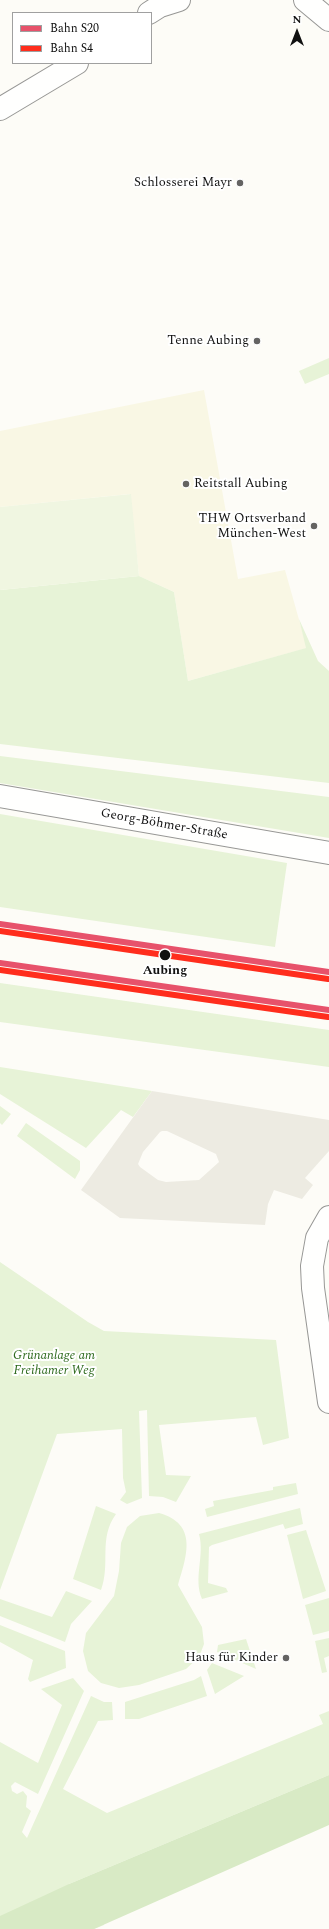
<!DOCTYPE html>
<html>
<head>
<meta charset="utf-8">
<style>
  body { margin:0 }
  #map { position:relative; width:329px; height:1929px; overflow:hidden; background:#fdfcf7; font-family:Spectral,serif }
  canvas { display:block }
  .legend { position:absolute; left:12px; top:12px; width:140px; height:52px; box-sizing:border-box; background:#fff; border:1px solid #a0a0a0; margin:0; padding:5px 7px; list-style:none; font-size:12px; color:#111 }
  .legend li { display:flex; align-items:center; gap:8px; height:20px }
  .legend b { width:20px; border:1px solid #a0a0a0 }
  .north { position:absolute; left:277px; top:12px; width:40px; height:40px; -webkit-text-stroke:3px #fff; paint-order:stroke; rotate:0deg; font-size:11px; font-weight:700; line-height:16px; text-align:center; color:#111 }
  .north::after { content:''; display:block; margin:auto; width:14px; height:18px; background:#111; clip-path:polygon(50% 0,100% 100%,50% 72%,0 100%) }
</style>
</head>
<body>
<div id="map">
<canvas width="329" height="1929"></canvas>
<ul class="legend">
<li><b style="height:5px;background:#e7526b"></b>Bahn S20</li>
<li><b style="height:5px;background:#ff2d1d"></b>Bahn S4</li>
</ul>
<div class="north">N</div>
</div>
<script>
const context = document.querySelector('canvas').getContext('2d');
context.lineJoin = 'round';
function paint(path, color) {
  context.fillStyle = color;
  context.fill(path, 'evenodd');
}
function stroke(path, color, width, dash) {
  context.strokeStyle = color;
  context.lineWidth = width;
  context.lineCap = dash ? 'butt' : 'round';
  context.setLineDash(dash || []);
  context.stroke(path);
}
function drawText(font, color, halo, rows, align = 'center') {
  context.font = font + ' Spectral,serif';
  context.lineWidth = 4;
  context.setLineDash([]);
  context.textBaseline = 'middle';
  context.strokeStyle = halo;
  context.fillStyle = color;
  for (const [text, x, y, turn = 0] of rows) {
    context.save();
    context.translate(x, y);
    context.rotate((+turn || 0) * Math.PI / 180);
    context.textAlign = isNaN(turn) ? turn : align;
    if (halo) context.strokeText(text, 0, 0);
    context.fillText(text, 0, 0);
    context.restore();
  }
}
const farmland = new Path2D(`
  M204 390 238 579 285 570 307 648 188 681 174 592 139 576 130 494 0 507V431Z`);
const green = new Path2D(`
  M329 358V374L305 384 299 371Z
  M139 576 174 592 188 681 306 648 299 619 318 661 329 671V783L0 744V590Z
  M0 756 329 797V838L0 783Z
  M0 814 287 863 275 947 0 907Z
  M0 983 329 1030V1067L0 1022Z
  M0 1067 152 1091 133 1117 121 1110 86 1148 0 1094Z
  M0 1106 11 1114 2 1125 0 1123Z
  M26 1123 80 1161V1170L75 1179 17 1136Z
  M0 1262 88 1322 104 1331 276 1340 289 1438 263 1445 256 1417 159 1425 166 1475 191 1476 176 1502 163 1497 149 1496 147 1410 139 1411 142 1498 127 1504 120 1500 126 1492 123 1478 122 1429 57 1434 0 1590Z
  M296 1483 298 1494 207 1517 205 1509 214 1506 213 1501 273 1490V1487Z
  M96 1506 116 1514C98 1539 111 1563 101 1590L73 1579Z
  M300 1508 303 1524 285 1529 283 1524 212 1545 209 1547 208 1583 226 1588 228 1592 202 1599C193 1578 205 1556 199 1534Z
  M159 1513C198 1524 187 1555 178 1585L202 1627 204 1644 201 1652 197 1659 186 1669 139 1685 119 1688 101 1683 88 1671 83 1651 86 1633 114 1596 119 1571 121 1543 127 1527 140 1516Z
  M306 1530 326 1591 303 1599 287 1535Z
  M66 1591 92 1601 71 1624 65 1642 0 1616V1599L52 1617Z
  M329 1598V1631L313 1635 305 1605Z
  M0 1625 65 1651 66 1668 30 1682 28 1679 33 1660 0 1642Z
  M329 1638V1656L324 1658 327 1672 322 1673 315 1641Z
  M246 1639 256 1669 217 1652 218 1645Z
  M212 1663 244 1676 215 1694 207 1670Z
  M201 1676 207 1696 139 1719H125V1702L194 1680Z
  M73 1678 84 1691 38 1794 15 1782 11 1786 12 1791 17 1794 23 1791 27 1796 26 1807 31 1811 22 1832 27 1838 91 1696 104 1702H112L113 1720 98 1721 63 1789 107 1813 323 1724 319 1715 329 1711V1775L69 1884 100 1915 104 1925 94 1929H0V1742L38 1763 62 1705 41 1689Z`);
const forest = new Path2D(`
  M329 1775V1825L94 1929H0V1916L69 1884Z`);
const pitch = new Path2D(`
  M131 494 139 576 0 590V507Z`);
const plaza = new Path2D(`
  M152 1091 329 1120V1151L305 1178 313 1185 302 1199 274 1190 268 1204 265 1225 120 1218 81 1190ZM162 1131H167L216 1154 219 1162 199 1180 166 1182 158 1180 140 1167 138 1164 143 1152 160 1132Z`);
const minor = new Path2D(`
  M0 796 329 853
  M329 1217 317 1238 312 1266 313 1288 329 1402`);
const tertiary = new Path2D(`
  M305 0 329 20
  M149 13 160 6 179 0
  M0 109 77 63`);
const rail1 = new Path2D(`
  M0 924 329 972
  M0 963 329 1010`);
const rail2 = new Path2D(`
  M0 931 328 979
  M0 970 328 1017`);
const markers = [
  [240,183,4,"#646362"],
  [257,341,4,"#646362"],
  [186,484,4,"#646362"],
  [314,526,4,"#646362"],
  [165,955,6,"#111"],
  [286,1658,4,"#646362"]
];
const poiNames = [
  ["Schlosserei Mayr",232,183],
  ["Tenne Aubing",249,341],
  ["Reitstall Aubing",194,484,"left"],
  ["THW Ortsverband",306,519],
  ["München-West",306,534],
  ["Haus für Kinder",278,1658]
];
const streetNames = [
  ["Georg-Böhmer-Straße",164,825,10]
];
const stopNames = [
  ["Aubing",165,971]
];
const parkNames = [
  ["Grünanlage am",54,1356],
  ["Freihamer Weg",54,1371]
];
paint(farmland, '#f9f7e4');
paint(green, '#e7f3d7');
paint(forest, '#d8eac5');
paint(pitch, '#f0f6e1');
paint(plaza, '#edebe2');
stroke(minor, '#979795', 24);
stroke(tertiary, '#979795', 24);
stroke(minor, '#fffffe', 22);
stroke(tertiary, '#fffffe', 22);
stroke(rail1, '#e7526b', 6);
stroke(rail2, '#ff2d1d', 6);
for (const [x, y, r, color] of markers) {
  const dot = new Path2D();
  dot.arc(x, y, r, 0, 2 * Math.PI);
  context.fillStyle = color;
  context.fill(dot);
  stroke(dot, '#fff', 1.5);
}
drawText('13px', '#111', '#fff', poiNames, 'right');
drawText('13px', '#111', '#fff', streetNames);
drawText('bold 13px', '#111', '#fff', stopNames);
drawText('italic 13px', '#2f6b1f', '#fff', parkNames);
</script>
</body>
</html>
